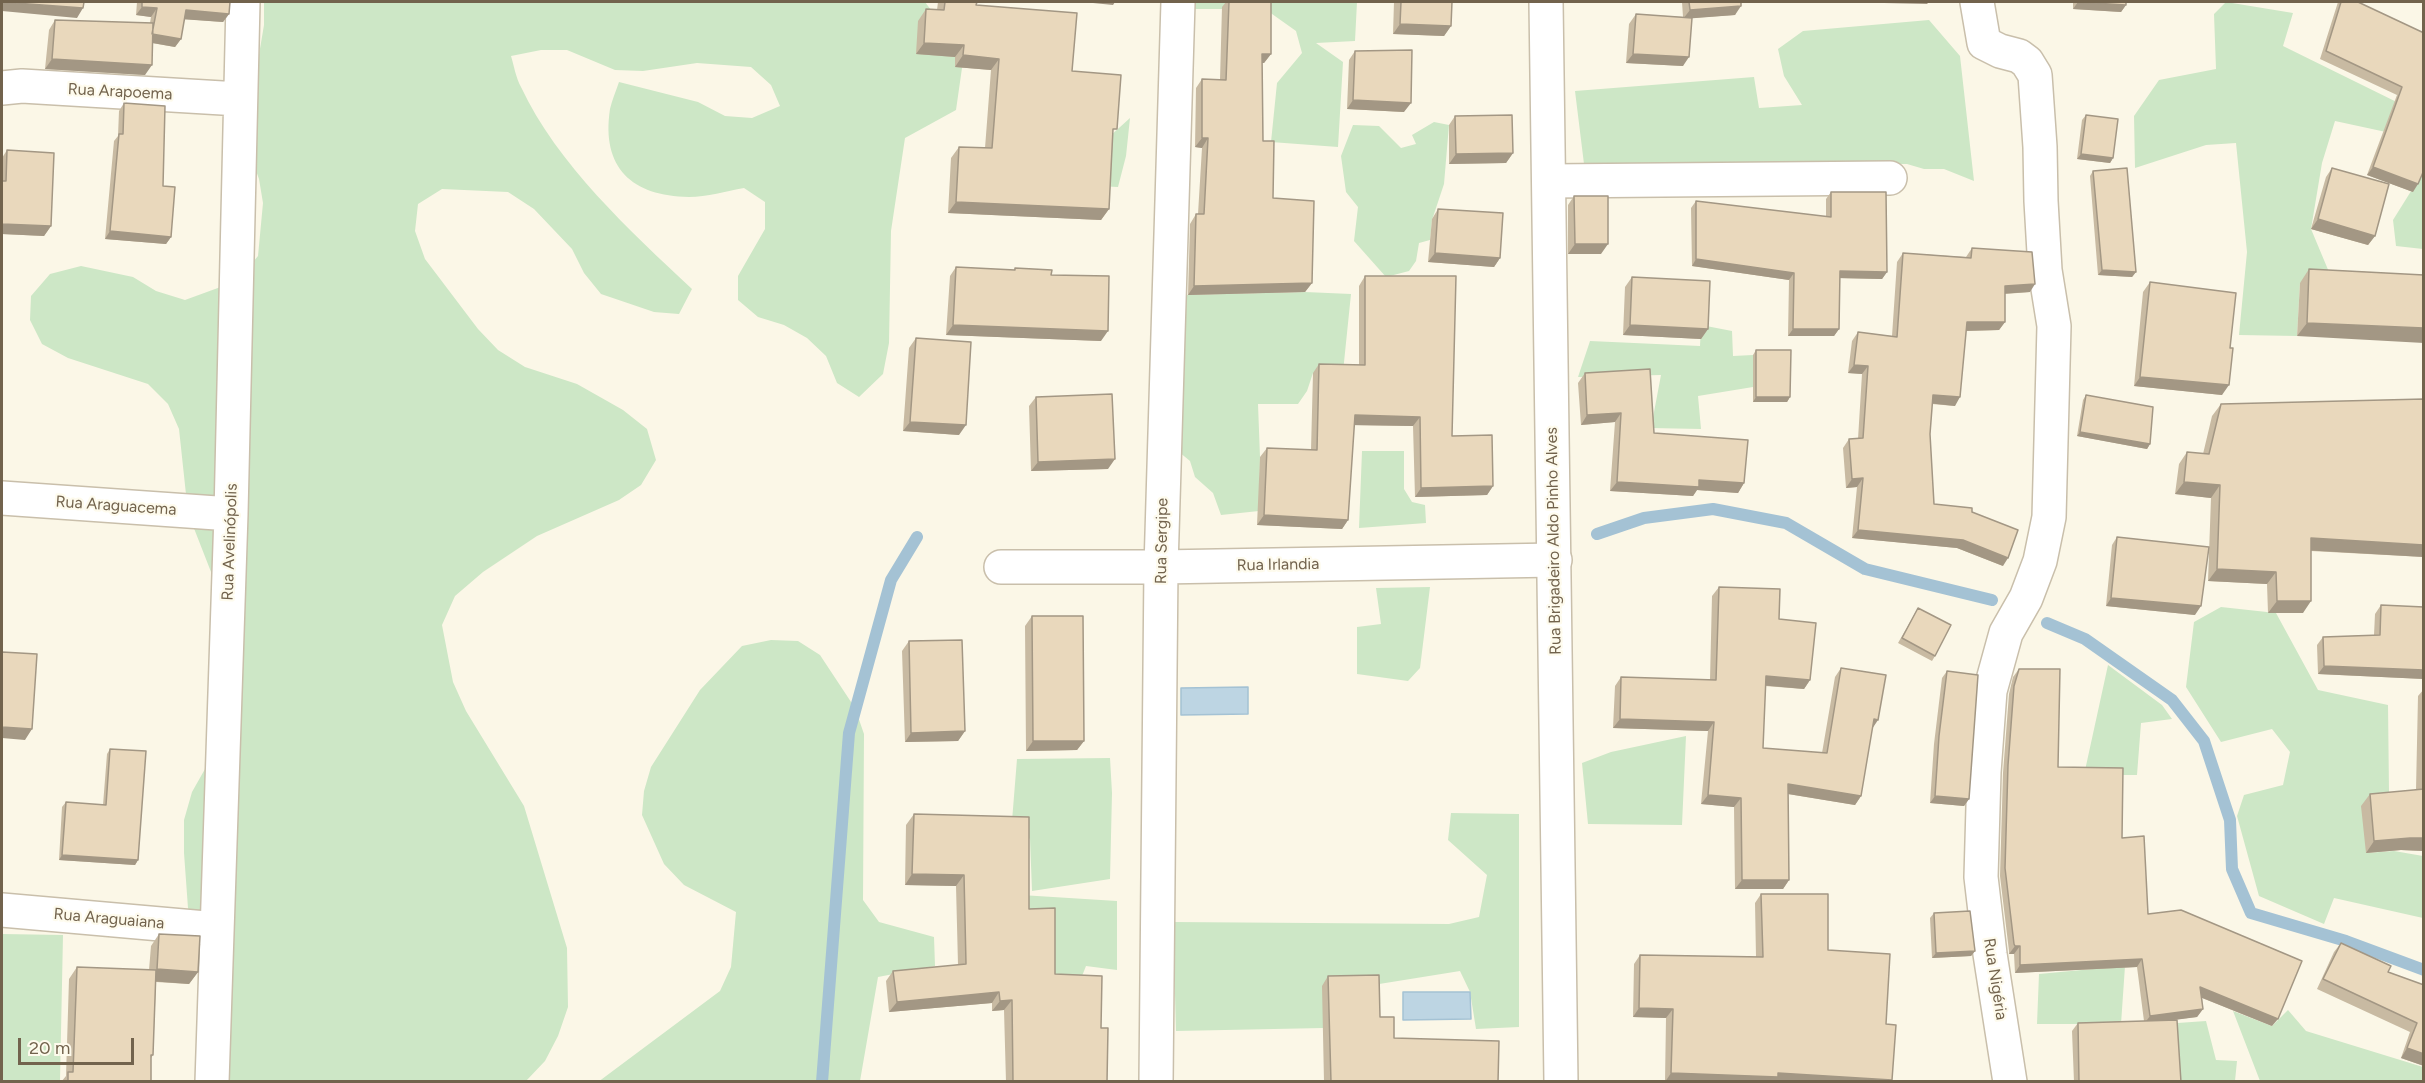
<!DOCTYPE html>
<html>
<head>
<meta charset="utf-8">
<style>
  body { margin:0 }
  #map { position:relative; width:2425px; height:1083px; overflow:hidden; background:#fbf7e7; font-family:Figtree,sans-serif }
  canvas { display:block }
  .frame { position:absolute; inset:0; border:3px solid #72634d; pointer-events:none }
  .scale { position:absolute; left:18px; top:1038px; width:116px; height:27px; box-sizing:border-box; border:3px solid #72634d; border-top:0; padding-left:8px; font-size:18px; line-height:21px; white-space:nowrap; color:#72634d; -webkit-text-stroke:4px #fefbed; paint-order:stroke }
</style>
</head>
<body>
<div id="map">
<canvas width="2425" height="1083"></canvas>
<div class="frame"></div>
<div class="scale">20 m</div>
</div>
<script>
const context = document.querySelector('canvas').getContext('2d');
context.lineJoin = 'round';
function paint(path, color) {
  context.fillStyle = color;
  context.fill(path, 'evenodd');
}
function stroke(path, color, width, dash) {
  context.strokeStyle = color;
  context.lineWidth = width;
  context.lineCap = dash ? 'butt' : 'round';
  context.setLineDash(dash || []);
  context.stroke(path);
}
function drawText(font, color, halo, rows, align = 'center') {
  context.font = font + ' Figtree,sans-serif';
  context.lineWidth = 4.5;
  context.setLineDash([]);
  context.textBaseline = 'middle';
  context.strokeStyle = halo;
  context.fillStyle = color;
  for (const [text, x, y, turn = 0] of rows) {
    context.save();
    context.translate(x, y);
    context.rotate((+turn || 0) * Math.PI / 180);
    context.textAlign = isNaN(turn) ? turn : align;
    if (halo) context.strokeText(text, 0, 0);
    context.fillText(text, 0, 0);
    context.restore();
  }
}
const green = new Path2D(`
  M264 2H925L964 54 956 110 905 138 891 231 889 343 883 374 859 397 837 383 826 356 807 338 784 325 758 317 738 300V276L765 229V202L744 188C726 191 707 197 689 197 632 196 601 168 610 109 612 100 616 91 619 82L698 102 725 116 752 118 780 106 771 85 751 67 697 63 643 71 615 70 567 50H541L511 56C514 66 516 78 521 87 557 164 630 231 692 289L679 314 654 312 601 294 584 273 572 249 534 209 508 192 442 189 418 204 415 231 425 259 478 329 498 350 525 367 577 384 623 410 647 429 656 460 641 485 619 500 537 536 483 572 455 596 442 625 453 682 466 711 524 806 567 948 568 1007 558 1036 545 1061 526 1081H211L212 991 188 908 184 853V820L192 792 218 746 220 595 188 513 179 429 168 404 148 384 68 358 42 344 30 320 31 296 50 274 81 266 133 277 156 291 185 300 237 281 258 256 263 203 259 179 250 154 251 102 264 25Z
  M1191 2H1357L1355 41 1316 43 1343 62 1338 147 1271 142 1277 83 1302 53 1296 31 1265 9H1193Z
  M2226 2 2293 13 2283 46 2423 115V140L2335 121 2322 163 2311 229 2329 272 2300 283 2297 336 2239 335 2247 252 2236 143 2206 145 2135 168 2134 116 2159 80 2216 69 2214 14Z
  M1929 20 1960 56 1974 181 1944 169H1924L1907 164H1584L1575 91 1754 77 1759 108 1802 105 1784 76 1778 49 1803 31Z
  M1130 118 1126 156 1118 187 1057 184Z
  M1434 122 1449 125 1444 184 1432 220 1430 240 1419 243 1416 261 1409 271 1386 277 1354 241 1358 207 1346 192 1341 156 1353 125 1379 126 1401 148 1416 144 1412 135Z
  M2423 172V249L2396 246 2393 220Z
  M1305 292 1351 294 1343 372 1313 373 1307 391 1298 404H1258L1260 457 1259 511 1221 515 1213 493 1195 477 1190 461 1173 447 1183 295Z
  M1701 325 1732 331 1733 356 1753 355V387L1698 396 1701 429 1651 428 1661 375 1578 377 1590 341 1700 346Z
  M1362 451H1404V489L1412 502 1425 505 1426 523 1359 528Z
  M1430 587 1420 668 1408 681 1357 674V627L1381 624 1376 588Z
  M2221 607 2276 613 2318 690 2388 705 2389 792 2366 853 2394 851 2423 856V918L2334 898 2324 924 2259 896 2237 816 2244 795 2283 785 2290 752 2272 729 2221 742 2186 687 2194 622Z
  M771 640 798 641 820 655 855 708 864 734 863 900 879 922 934 937 935 966 878 977 860 1081 598 1082 720 991 731 967 736 912 684 885 664 864 642 815 644 791 651 767 700 690 742 646Z
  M2108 665 2162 705 2172 719 2141 723 2137 775H2084Z
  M1686 736 1682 825 1588 824 1582 763 1611 752Z
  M1110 758 1112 793 1110 879 1032 891 1030 839 1012 821 1017 759Z
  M1451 813 1519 814V1027L1476 1029 1470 992 1460 971 1373 985 1323 1028 1176 1031 1173 922 1449 924 1479 917 1487 875 1448 840Z
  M1021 895 1117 901V970L1086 966 1078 986 1036 979 1022 919Z
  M2 934 63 935 60 1081H2Z
  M2125 966 2121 1024H2037L2039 974Z
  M2288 1010 2306 1031 2423 1067V1081H2260L2233 1011 2272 1026Z
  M2206 1021 2216 1060 2237 1061 2235 1081H2175L2135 1026Z`);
const water = new Path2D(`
  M1248 687V714L1181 715V688Z
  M1403 992H1470L1471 1019 1403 1020Z`);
const stream = new Path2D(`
  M1597 534 1644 518 1713 509 1786 523 1865 569 1992 600
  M2047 623 2085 639 2172 700 2204 741 2230 820 2232 869 2251 913 2346 941 2424 970
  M822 1082 849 733 891 580 917 537`);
const minor = new Path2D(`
  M1977 2 1984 43 2000 51 2019 56 2027 62 2035 75 2040 147 2041 201 2045 270 2054 326 2049 517 2040 561 2026 598 2006 633 1990 691 1984 772 1981 877 1990 954 2010 1082
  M2 88 22 86 239 99
  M1550 181 1890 178
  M2 498 231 514
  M1001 567H1161L1555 560
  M2 910 217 929
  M212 1082 231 514 243 2
  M1156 1082 1161 567 1178 2`);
const tertiary = new Path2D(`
  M1546 2 1561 1082`);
const wall = new Path2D(`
  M137 2H230L229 14 223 22 184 19 181 39 175 47 152 43 145 75 45 69 49 30 55 20 150 23 151 17 136 15Z
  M938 2H977L976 5 1072 71 1113 135 1109 209 1101 220 948 213 951 158 959 147 985 148 991 70 955 67V57L916 54 918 21 926 9 937 10Z
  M1226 2H1271V54L1264 63H1262L1263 141 1273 198 1312 283 1305 292 1188 295 1190 224 1196 214H1198L1202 148 1195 147 1196 88 1202 79 1220 80 1222 7Z
  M1394 2H1452L1451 26 1444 36 1393 34Z
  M1682 2H1741L1735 15 1692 18 1683 66 1626 63 1629 24 1636 14 1683 17Z
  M2073 2H2126V5L2121 12 2073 9Z
  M2338 2H2358L2424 33 2413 192 2367 175 2397 95 2320 59Z
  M1355 51 1404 112 1347 109 1349 60Z
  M124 103 163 186 171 237 166 244 105 239 114 141 118 136 119 111Z
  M2086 115 2113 158 2110 163 2077 159 2082 120Z
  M1455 116 1513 153 1506 163 1449 164V125Z
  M7 150 51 226 44 236 2 234V158Z
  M2332 168 2375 236 2368 245 2311 229 2326 177Z
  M2093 171 2136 272 2132 277 2098 275 2090 176Z
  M1831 192 1887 272 1882 279 1840 278 1839 329 1834 336H1788L1789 280 1692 266 1691 208 1696 201 1826 217V199Z
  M1574 196 1601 254H1568V205Z
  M1438 209 1500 258 1494 267 1428 262 1432 219Z
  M1972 248 2030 292 2005 294V322L1999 330 1966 331 1955 406 1932 404 1930 434 1934 504 1972 512 2003 566 1957 548 1852 538 1857 487 1846 488 1843 448 1849 439H1858L1862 374 1848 373 1852 341 1858 332 1892 336 1897 262 1903 253 1966 257Z
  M956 267 1014 270 1015 268 1051 275 1101 341 946 335 950 276Z
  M2309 269 2424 275 2297 336 2300 283Z
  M1365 276 1452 436 1493 486 1487 495 1415 497 1413 426 1354 425 1348 520 1342 529 1257 525 1260 457 1267 448 1311 450 1313 373 1319 364 1359 365V286Z
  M1632 277 1708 329 1701 339 1623 335 1625 287Z
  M2150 282 2230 348 2222 395 2134 386 2143 292Z
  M916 338 959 435 903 431 909 348Z
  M1756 350 1790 397 1787 402H1753V355Z
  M1585 373 1654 433 1744 483 1738 493 1697 490 1693 496 1610 491 1615 422 1581 425 1578 383Z
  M2086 395 2150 444 2147 449 2077 436 2083 400Z
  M1036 397 1108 469 1031 471 1029 406Z
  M2221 404 2424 557 2311 551 2303 613H2268L2267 584 2208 581 2211 498 2175 494 2179 464 2187 452 2203 454 2212 416Z
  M2117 537 2195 615 2106 606 2112 545Z
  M1719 587 1779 619 1810 680 1804 689 1765 686 1763 748 1822 753 1835 677 1841 668 1872 729 1861 796 1855 805 1788 794 1789 880 1783 889H1735L1734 807 1701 804 1708 731 1613 728 1615 686 1621 677 1710 680 1712 596Z
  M2381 605 2424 607V679L2318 674 2317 645 2323 637 2374 635 2375 614Z
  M1918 608 1935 656 1932 661 1898 643Z
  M1032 616 1084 741 1077 750 1026 751 1025 626Z
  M909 641 965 731 958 741 905 742 902 651Z
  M2019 669 2058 767 2122 838 2148 914 2272 1026 2202 998 2203 1009 2197 1017 2171 1020 2181 1082H2074L2072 1031 2078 1023 2144 1021 2137 967 2015 973 2014 954H2009V951L2000 876 2003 773 2009 694 2013 677Z
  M1947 671 1969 799 1964 806 1930 803 1934 744 1942 678Z
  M2424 689V851L2401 850 2366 853 2361 806 2370 794 2416 790 2418 696Z
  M110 749 138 860 135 865 59 860 62 807 66 802 103 805 107 754Z
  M914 814 1029 909 1055 974 1107 1082H1006L1004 1010 992 1011V1003L889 1012 886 981 893 971 958 965 956 886 905 885 906 825Z
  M1761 894 1828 950 1886 1024 1892 1080 1891 1082H1665L1666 1018 1633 1017 1634 964 1640 955 1756 957 1755 903Z
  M1934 913 1975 951 1971 956 1932 958 1930 918Z
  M159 934 198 972 189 984 156 982 153 1055 151 1058V1082H61L66 1076 69 979 77 967 149 970 151 946Z
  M2341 943 2388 972 2424 985V1066L2401 1058 2410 1032 2317 989 2334 952Z
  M1328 976 1380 1017 1394 1038 1498 1082H1324L1322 986Z`);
const shadedWall = new Path2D(`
  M2 2 83 8 77 18 2 11Z
  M1083 2H1115L1113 5Z
  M1885 2H1929L1927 4 1884 3Z
  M2078 2 2126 5 2121 12 2073 9Z
  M1741 6 1735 15 1683 19 1690 10Z
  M142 7 157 8 151 17 136 15Z
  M186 10 229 14 223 22 180 19Z
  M1400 24 1451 26 1444 36 1393 34Z
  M152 34 181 39 175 47 147 42Z
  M924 43 964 45 955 57 916 54Z
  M1262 54H1271L1264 63H1256Z
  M1633 54 1689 57 1683 66 1626 63Z
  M963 55 999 59 991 70 955 67Z
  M52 59 152 65 145 75 45 69Z
  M1353 100 1411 103 1404 112 1347 109Z
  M1202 138H1208L1202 148 1195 147Z
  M1513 153 1506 163 1449 164 1456 154Z
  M2081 154 2113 158 2110 163 2077 159Z
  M2373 167 2418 184 2413 192 2367 175Z
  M956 202 1109 209 1101 220 948 213Z
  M2318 219 2375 236 2368 245 2311 229Z
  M2 224 51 226 44 236 2 234Z
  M110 231 171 237 166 244 105 239Z
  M1575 244H1608L1601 254H1568Z
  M1435 253 1500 258 1494 267 1428 262Z
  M1696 259 1794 273 1789 280 1692 266Z
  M2102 270 2136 272 2132 277 2098 275Z
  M1840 271 1887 272 1882 279 1835 278Z
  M1312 283 1305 292 1188 295 1194 286Z
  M2035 284 2030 292 1999 294 2005 286Z
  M1967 322H2005L1999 330 1961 331Z
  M2307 323 2424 328V343L2297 336Z
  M953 325 1108 331 1101 341 946 335Z
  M1630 325 1708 329 1701 339 1623 335Z
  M1793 329H1839L1834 336H1788Z
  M1854 365 1868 366 1862 374 1848 373Z
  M2140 377 2229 385 2222 395 2134 386Z
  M1933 395 1960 397 1955 406 1927 403Z
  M1756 397H1790L1787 402H1753Z
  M1621 413 1615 422 1581 425 1587 415Z
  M1355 415 1420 417 1413 426 1348 425Z
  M910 422 966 425 959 435 903 431Z
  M2080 432 2150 444 2147 449 2077 436Z
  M1115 459 1108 469 1031 471 1038 462Z
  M1863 478 1857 487 1846 488 1852 479Z
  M1699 480 1744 483 1738 493 1697 490 1693 496 1610 491 1617 482Z
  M2184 482 2220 485 2211 498 2175 494Z
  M1493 486 1487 495 1415 497 1421 488Z
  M1264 515 1348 520 1342 529 1257 525Z
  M1858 530 1963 540 2008 558 2003 566 1957 548 1852 538Z
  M2311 538 2424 545V557L2302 550Z
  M2217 569 2276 572 2267 584 2208 581Z
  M2111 598 2201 606 2195 615 2106 606Z
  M2277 601H2311L2303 613H2268Z
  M2324 666 2424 670V679L2318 674Z
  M1766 676 1810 680 1804 689 1759 685Z
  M1620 719 1714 722 1708 731 1613 728Z
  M1874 719 1878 720 1872 729Z
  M2 727 32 729 25 740 2 738Z
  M965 731 958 741 905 742 911 733Z
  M1033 741H1084L1077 750 1026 751Z
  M1788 784 1861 796 1855 805 1782 793Z
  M1708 795 1741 798 1734 807 1701 804Z
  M1935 796 1969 799 1964 806 1930 803Z
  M2410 838H2424V851L2401 850 2366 853 2374 841Z
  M62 855 138 860 135 865 59 860Z
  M912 874 964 875 956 886 905 885Z
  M1742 880H1789L1783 889H1735Z
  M2015 946H2020L2014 954H2009Z
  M1975 951 1971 956 1932 958 1936 953Z
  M2142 959 2137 967 2015 973 2020 965Z
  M157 969 198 972 189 984 149 981Z
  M2200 987 2278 1019 2272 1026 2195 995Z
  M999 992 992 1003 889 1012 897 1002Z
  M1012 1000 1004 1010 992 1011 1000 1001Z
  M1639 1008 1673 1009 1666 1018 1633 1017Z
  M2203 1009 2197 1017 2144 1024 2150 1016Z
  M2407 1048 2424 1054V1066L2401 1058Z
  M1671 1073H1778L1892 1080 1891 1082H1665Z`);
const building = new Path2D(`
  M2 2H84L83 8Z
  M142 2H230L229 14 186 10 181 39 152 34 157 8 142 7Z
  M945 2H977L976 5 1077 13 1072 71 1121 75 1117 129H1113L1109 209 956 202 959 147 992 148 999 59 963 55 964 45 924 43 926 9 944 10Z
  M1229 2H1271V54H1262L1263 141H1274L1273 198 1314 201 1312 283 1194 286 1196 214H1204L1208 138H1202V79L1226 80Z
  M1401 2H1452L1451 26 1400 24Z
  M1689 2H1741V6L1690 10Z
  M2078 2H2126V5Z
  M2341 2H2358L2424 33V170L2418 184 2373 167 2402 87 2326 51Z
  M1636 14 1692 18 1689 57 1633 54Z
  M55 20 153 23 152 65 52 59Z
  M1412 50 1411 103 1353 100 1355 51Z
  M124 103 165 106 163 186 175 187 171 237 110 231 119 134H123Z
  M1512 115 1513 153 1456 154 1455 116Z
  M2086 115 2118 119 2113 158 2081 154Z
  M7 150 54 153 51 226 2 224V181H6Z
  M2127 168 2136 272 2102 270 2093 171Z
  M2332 168 2389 184 2375 236 2318 219Z
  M1831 192H1886L1887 272 1840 271 1839 329H1793L1794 273 1696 259V201L1831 217Z
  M1574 196H1608V244H1575Z
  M1438 209 1503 213 1500 258 1435 253Z
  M1972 248 2032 252 2035 284 2005 286V322H1967L1960 397 1933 395 1930 434 1934 504 1972 508V512L2018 530 2008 558 1963 540 1858 530 1863 478 1852 479 1849 439 1863 438 1868 366 1854 365 1858 332 1897 337 1903 253 1971 258Z
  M956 267 1015 270V268L1052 270 1051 275 1109 276 1108 331 953 325Z
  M2309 269 2424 275V328L2307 323Z
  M1365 276H1456L1452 436 1492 435 1493 486 1421 488 1420 417 1355 415 1348 520 1264 515 1267 448 1317 450 1319 364 1365 365Z
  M1632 277 1710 281 1708 329 1630 325Z
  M2150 282 2236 293 2230 348H2233L2229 385 2140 377Z
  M916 338 971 342 966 425 910 422Z
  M1756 350H1791L1790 397H1756Z
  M1650 369 1654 433 1748 440 1744 483 1699 480V487L1617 482 1621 413 1587 415 1585 373Z
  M1112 394 1115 459 1038 462 1036 397Z
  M2086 395 2153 407 2150 444 2080 432Z
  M2424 399V545L2311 538V601H2277L2276 572 2217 569 2220 485 2184 482 2187 452 2209 454 2221 404Z
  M2117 537 2209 547 2201 606 2111 598Z
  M1719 587 1780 589 1779 619 1816 623 1810 680 1766 676 1763 748 1827 753 1841 668 1886 675 1878 720 1874 719 1861 796 1788 784 1789 880H1742L1741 798 1708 795 1714 722 1620 719 1621 677 1716 680Z
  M2381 605 2424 607V670L2324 666 2323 637 2380 635Z
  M1918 608 1951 625 1935 656 1902 638Z
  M1032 616H1083L1084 741H1033Z
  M962 640 965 731 911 733 909 641Z
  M2 652 37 654 32 729 2 727Z
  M2019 669H2060L2058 767 2123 768 2122 838 2144 836 2148 914 2181 910 2302 961 2278 1019 2200 987 2203 1009 2150 1016 2142 959 2020 965V946H2015L2014 944 2005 868 2008 765 2014 686Z
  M1947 671 1978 675 1969 799 1935 796 1939 736Z
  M110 749 146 751 138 860 62 855 66 802 106 805Z
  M2424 789V838H2410L2374 841 2370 794Z
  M914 814 1029 817V909L1055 908V974L1102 976 1101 1028H1108L1107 1082H1013L1012 1000 1000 1001 999 992 897 1002 893 971 966 964 964 875 912 874Z
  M1761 894H1828V950L1890 954 1886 1024 1896 1025 1892 1080 1778 1073V1077L1671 1073 1673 1009 1639 1008 1640 955 1763 957Z
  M1970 911 1975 951 1936 953 1934 913Z
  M159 934 200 936 198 972 157 969Z
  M2341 943 2391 966 2388 972 2424 985V1054L2407 1048 2417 1023 2323 979Z
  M77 967 156 970 153 1055H151V1082H68V1072H73Z
  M1379 975 1380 1017H1394V1038L1499 1041 1498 1082H1331L1328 976Z
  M2177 1020 2181 1082H2079L2078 1023Z`);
const streetNames = [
  ["Rua Arapoema",120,92,3],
  ["Rua Araguacema",116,506,4],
  ["Rua Sergipe",1162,541,-89],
  ["Rua Brigadeiro Aldo Pinho Alves",1554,541,-91],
  ["Rua Avelinópolis",230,542,-88],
  ["Rua Irlandia",1278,565,-1],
  ["Rua Araguaiana",109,919,5],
  ["Rua Nigéria",1995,979,81]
];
paint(green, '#cde7c6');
paint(water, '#bdd5e3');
stroke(water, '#a4c2d4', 1.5);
stroke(stream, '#a4c2d4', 12);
stroke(minor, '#c9bfab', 36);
stroke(tertiary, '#c9bfab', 36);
stroke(minor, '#fff', 33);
stroke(tertiary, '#fff', 33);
paint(wall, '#c8baa2');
paint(shadedWall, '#a39784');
paint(building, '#e9d8bc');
stroke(building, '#a39784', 1.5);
drawText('16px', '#72634d', '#fefbed', streetNames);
</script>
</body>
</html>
